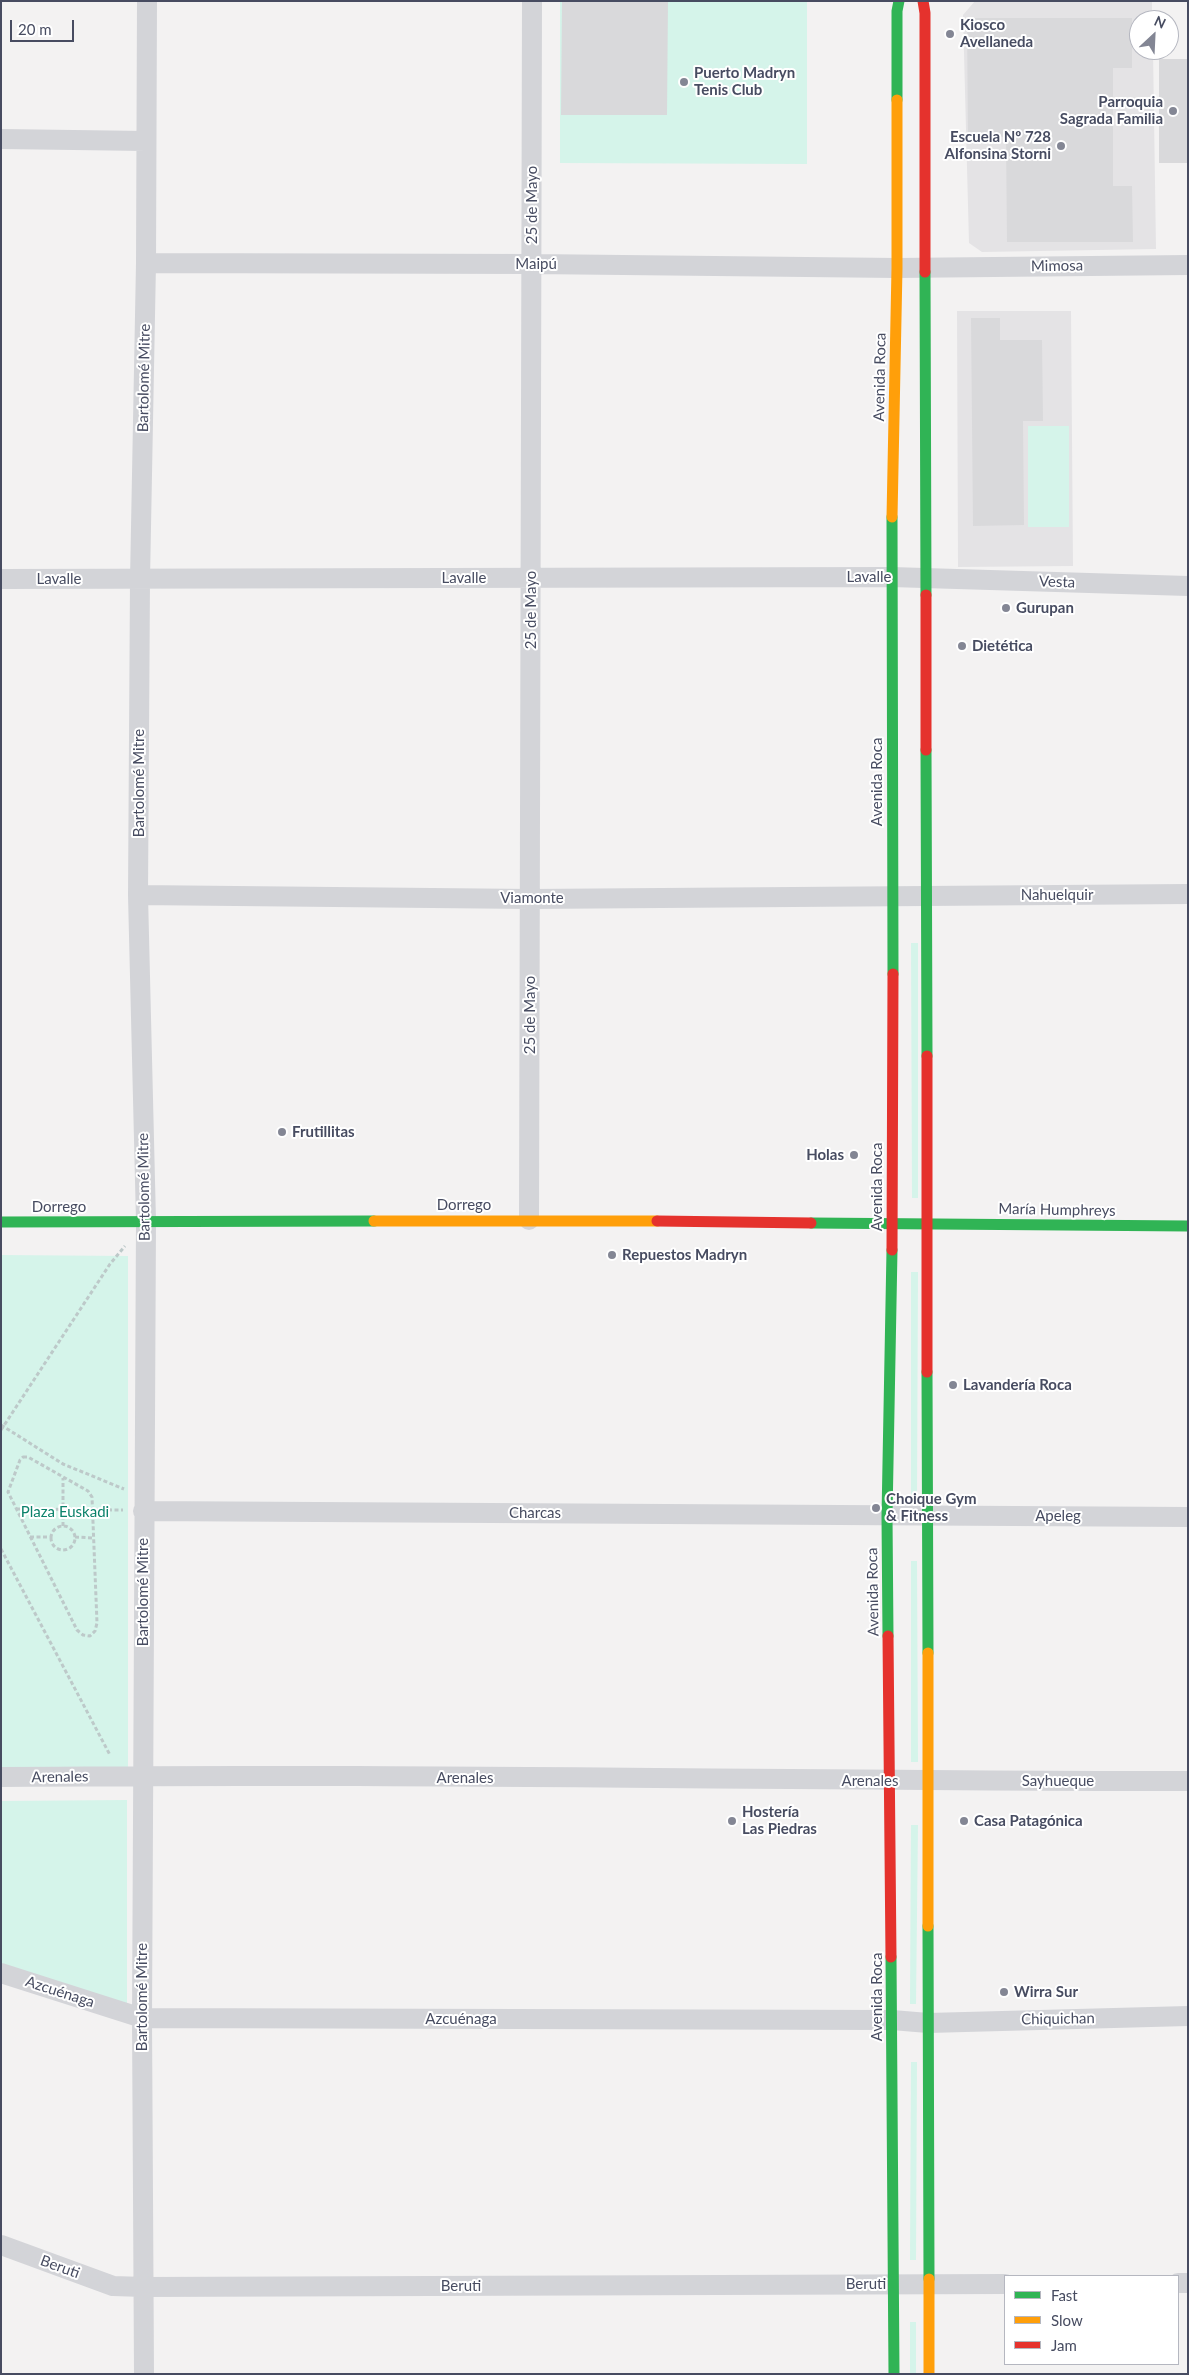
<!DOCTYPE html>
<html>
<head>
<meta charset="utf-8">
<style>
  body { margin:0 }
  #map { position:relative; width:1189px; height:2375px; overflow:hidden; background:#f3f2f2; font-family:Lato,sans-serif }
  canvas { display:block }
  .frame { position:absolute; inset:0; border:2px solid #474c61; pointer-events:none }
  .legend { position:absolute; left:1004px; top:2275px; width:175px; height:90px; box-sizing:border-box; background:#fff; border:1px solid #b5b7c0; margin:0; padding:6px 9px; list-style:none; font-size:15px; color:#474c61 }
  .legend li { display:flex; align-items:center; gap:10px; height:25px }
  .legend b { width:25px; border:1px solid #b5b7c0 }
  .north { position:absolute; left:1129px; top:10px; width:50px; height:50px; box-sizing:border-box; background:#fff; border:1px solid #b5b7c0; border-radius:50%; rotate:25deg; font-size:14px; font-weight:700; line-height:20px; text-align:center; color:#474c61 }
  .north::after { content:''; display:block; margin:auto; width:18px; height:22px; background:#838694; clip-path:polygon(50% 0,100% 100%,50% 72%,0 100%) }
  .scale { position:absolute; left:10px; top:20px; width:64px; height:22px; box-sizing:border-box; border:2px solid #474c61; border-top:0; padding-left:6px; font-size:15px; line-height:18px; white-space:nowrap; color:#474c61; -webkit-text-stroke:4px #fff; paint-order:stroke }
</style>
</head>
<body>
<div id="map">
<canvas width="1189" height="2375"></canvas>
<div class="frame"></div>
<ul class="legend">
<li><b style="height:6px;background:#30b455"></b>Fast</li>
<li><b style="height:6px;background:#ff9f0a"></b>Slow</li>
<li><b style="height:6px;background:#e5322d"></b>Jam</li>
</ul>
<div class="north">N</div>
<div class="scale">20 m</div>
</div>
<script>
const context = document.querySelector('canvas').getContext('2d');
context.lineJoin = 'round';
function paint(path, color) {
  context.fillStyle = color;
  context.fill(path, 'evenodd');
}
function stroke(path, color, width, dash) {
  context.strokeStyle = color;
  context.lineWidth = width;
  context.lineCap = dash ? 'butt' : 'round';
  context.setLineDash(dash || []);
  context.stroke(path);
}
function drawText(font, color, halo, rows, align = 'center') {
  context.font = font + ' Lato,sans-serif';
  context.lineWidth = 4;
  context.setLineDash([]);
  context.textBaseline = 'middle';
  context.strokeStyle = halo;
  context.fillStyle = color;
  for (const [text, x, y, turn = 0] of rows) {
    context.save();
    context.translate(x, y);
    context.rotate((+turn || 0) * Math.PI / 180);
    context.textAlign = isNaN(turn) ? turn : align;
    if (halo) context.strokeText(text, 0, 0);
    context.fillText(text, 0, 0);
    context.restore();
  }
}
const education = new Path2D(`
  M975 1H1152V20H1139V50H1153L1156 249 982 252 969 243 963 15Z
  M957 311H1071L1073 566 958 567Z`);
const green = new Path2D(`
  M560 1H807V164L560 163Z
  M1028 426H1069V527H1028Z
  M911 943H918V1198H912Z
  M1 1255 128 1256V1768H1Z
  M911 1272H918L917 1499H911Z
  M911 1561H917L918 1762H911Z
  M127 1800V2007L1 1965V1801Z
  M911 1825H918L916 2004H910Z
  M911 2062H917L916 2260H910Z
  M910 2322H916V2374H910Z`);
const building = new Path2D(`
  M562 1H668L667 115H561Z
  M967 18H1132V68H1113V186H1132L1133 242H1007L1006 137 968 138Z
  M1159 59H1188V163H1159Z
  M971 318H1000V340H1042L1043 421H1023L1024 525 973 526Z`);
const path = new Path2D(`
  M1 1425 63 1464 124 1489
  M1 1430 110 1264 125 1246
  M23 1457H28L88 1491 92 1497 97 1623 95 1631 90 1636 83 1635 77 1630 8 1492 20 1460Z
  M17 1509 123 1510
  M63 1526V1478
  M51 1538a12 12 0 1 1 24 0a12 12 0 1 1-24 0Z
  M30 1537H52
  M75 1537 94 1538
  M1 1549 110 1755`);
const street = new Path2D(`
  M1 139 146 141
  M146 263 532 264 897 268 1188 265
  M1 579 891 577 1188 586
  M138 895 530 899 1188 894
  M529 1220 532 1
  M143 1511 1188 1517
  M1 1777C397 1773 792 1781 1188 1781
  M1 1973 142 2018 892 2020 928 2023 1188 2016
  M1 2245 113 2286 144 2287 1005 2284
  M1178 2283H1188
  M144 2374 142 2018 146 1221 138 895 140 580 146 263 147 1`);
const fast = new Path2D(`
  M897 100V11L899 1
  M925 272 926 595
  M892 517 893 974
  M926 750 927 1056
  M1 1222 374 1221
  M811 1223 1188 1226
  M927 1372 928 1653
  M888 1636 887 1516 892 1250
  M928 1926 929 2279
  M891 1957 894 2374`);
const slow = new Path2D(`
  M892 517 897 268V100
  M374 1221H657
  M928 1653V1926
  M929 2279V2374`);
const jam = new Path2D(`
  M923 1 925 13V272
  M926 595V750
  M927 1056V1372
  M657 1221 811 1223
  M892 1250 893 974
  M888 1636 891 1957`);
const markers = [
  [950,34,5,"#838694"],
  [684,82,5,"#838694"],
  [1173,111,5,"#838694"],
  [1061,146,5,"#838694"],
  [1006,608,5,"#838694"],
  [962,646,5,"#838694"],
  [282,1132,5,"#838694"],
  [854,1155,5,"#838694"],
  [612,1255,5,"#838694"],
  [953,1385,5,"#838694"],
  [876,1508,5,"#838694"],
  [732,1821,5,"#838694"],
  [964,1821,5,"#838694"],
  [1004,1992,5,"#838694"]
];
const poiNames = [
  ["Kiosco",960,25],
  ["Avellaneda",960,42],
  ["Puerto Madryn",694,73],
  ["Tenis Club",694,90],
  ["Parroquia",1163,102,"right"],
  ["Sagrada Familia",1163,119,"right"],
  ["Escuela Nº 728",1051,137,"right"],
  ["Alfonsina Storni",1051,154,"right"],
  ["Gurupan",1016,608],
  ["Dietética",972,646],
  ["Frutillitas",292,1132],
  ["Holas",844,1155,"right"],
  ["Repuestos Madryn",622,1255],
  ["Lavandería Roca",963,1385],
  ["Choique Gym",886,1499],
  ["& Fitness",886,1516],
  ["Hostería",742,1812],
  ["Las Piedras",742,1829],
  ["Casa Patagónica",974,1821],
  ["Wirra Sur",1014,1992]
];
const streetNames = [
  ["25 de Mayo",532,205,-90],
  ["Maipú",536,264],
  ["Mimosa",1057,266,-1],
  ["Avenida Roca",880,377,-89],
  ["Bartolomé Mitre",144,378,-89],
  ["Lavalle",869,577],
  ["Lavalle",464,578],
  ["Lavalle",59,579],
  ["Vesta",1057,582,2],
  ["25 de Mayo",531,610,-90],
  ["Avenida Roca",877,782,-90],
  ["Bartolomé Mitre",139,783,-90],
  ["Nahuelquir",1057,895],
  ["Viamonte",532,898],
  ["25 de Mayo",530,1015,-90],
  ["Bartolomé Mitre",144,1187,-91],
  ["Avenida Roca",877,1187,-90],
  ["Dorrego",464,1205],
  ["Dorrego",59,1207],
  ["María Humphreys",1057,1210,1],
  ["Charcas",535,1513],
  ["Apeleg",1058,1516],
  ["Bartolomé Mitre",143,1592,-90],
  ["Avenida Roca",873,1592,-91],
  ["Arenales",60,1777,-1],
  ["Arenales",465,1778],
  ["Arenales",870,1781],
  ["Sayhueque",1058,1781],
  ["Azcuénaga",60,1992,18],
  ["Bartolomé Mitre",142,1997,-90],
  ["Avenida Roca",877,1997,-90],
  ["Azcuénaga",461,2019],
  ["Chiquichan",1058,2019,-1],
  ["Beruti",60,2267,20],
  ["Beruti",866,2284],
  ["Beruti",461,2286]
];
const parkNames = [
  ["Plaza Euskadi",65,1512]
];
paint(education, '#e4e3e5');
paint(green, '#d5f4ea');
paint(building, '#d9d9db');
stroke(path, '#bdc9c9', 3, [4, 2.5]);
stroke(street, '#d3d4d8', 20);
stroke(fast, '#30b455', 11);
stroke(slow, '#ff9f0a', 11);
stroke(jam, '#e5322d', 11);
for (const [x, y, r, color] of markers) {
  const dot = new Path2D();
  dot.arc(x, y, r, 0, 2 * Math.PI);
  context.fillStyle = color;
  context.fill(dot);
  stroke(dot, '#fff', 2);
}
drawText('bold 15px', '#474c61', '#fff', poiNames, 'left');
drawText('15px', '#474c61', '#fff', streetNames);
drawText('15px', '#0c826b', '#fff', parkNames);
</script>
</body>
</html>
